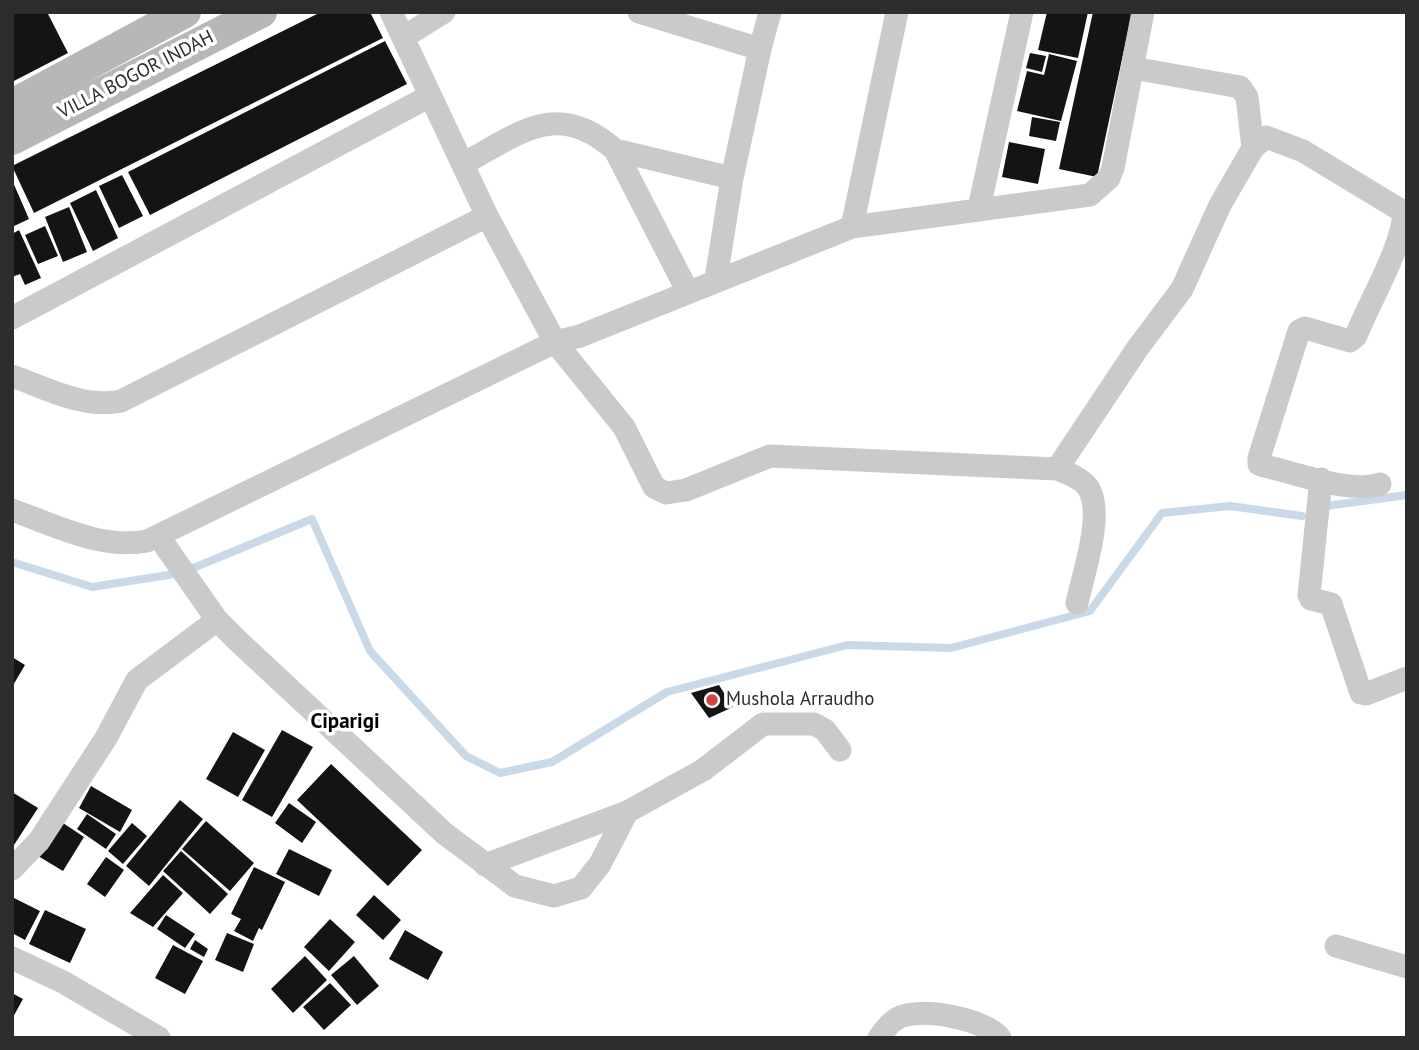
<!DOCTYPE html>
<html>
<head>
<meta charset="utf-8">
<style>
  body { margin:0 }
  #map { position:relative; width:1419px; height:1050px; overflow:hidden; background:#fff; font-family:"PT Sans",sans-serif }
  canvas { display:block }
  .frame { position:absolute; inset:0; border:14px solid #2d2d2d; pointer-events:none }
</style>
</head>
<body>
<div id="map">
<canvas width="1419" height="1050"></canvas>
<div class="frame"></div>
</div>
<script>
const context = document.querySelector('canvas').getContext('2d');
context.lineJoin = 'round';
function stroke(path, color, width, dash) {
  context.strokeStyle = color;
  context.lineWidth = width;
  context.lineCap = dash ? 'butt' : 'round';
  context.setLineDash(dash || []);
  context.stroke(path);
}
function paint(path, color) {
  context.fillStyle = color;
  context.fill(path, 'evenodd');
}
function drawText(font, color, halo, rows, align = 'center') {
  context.font = font + ' "PT Sans",sans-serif';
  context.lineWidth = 7;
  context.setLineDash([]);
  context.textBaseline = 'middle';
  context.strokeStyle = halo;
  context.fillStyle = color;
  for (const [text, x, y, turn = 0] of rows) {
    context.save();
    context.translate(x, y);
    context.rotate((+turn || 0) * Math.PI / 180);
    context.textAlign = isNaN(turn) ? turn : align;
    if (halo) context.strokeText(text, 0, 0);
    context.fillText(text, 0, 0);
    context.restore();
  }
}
const stream = new Path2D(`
  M1326 506 1407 495
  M12 562 92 587 181 573 312 519 370 651 466 756 500 773 552 762 667 692 847 645 951 648 1090 611 1162 513 1230 506 1302 516`);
const building = new Path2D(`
  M12 12H47L68 53 12 82Z
  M321 12H370L383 38 34 213 12 166Z
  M1047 12H1088L1078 58 1038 50Z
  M1093 12H1132L1097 177 1059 169Z
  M385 41 407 84 150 215 128 172Z
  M1030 53 1046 56 1042 72 1026 68Z
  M1049 54 1077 61 1061 121 1017 111 1027 71 1044 75Z
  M1032 117 1060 122 1056 141 1029 136Z
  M1009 142 1045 149 1038 184 1002 177Z
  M122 175 143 216 119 228 99 186Z
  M12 180 29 219 12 227Z
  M96 190 118 238 93 251 70 203Z
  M69 207 87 252 63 262 45 217Z
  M45 226 58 256 38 264 25 235Z
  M19 230 41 278 25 285 20 274 12 277V234Z
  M12 657 25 665 12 687Z
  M719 685 733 707 709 718 691 693Z
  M282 730 313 747 272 817 242 800Z
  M233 732 265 750 238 797 206 779Z
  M331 764 422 850 388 886 297 800Z
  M91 786 132 810 120 832 79 808Z
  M12 792 38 808 12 848Z
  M180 800 203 819 149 886 126 866Z
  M289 803 316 822 302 843 275 823Z
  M87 814 116 834 106 849 77 829Z
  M60 821 84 837 63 871 38 856Z
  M206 821 254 863 230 891 182 849Z
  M132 823 147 836 123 864 108 851Z
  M289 849 332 870 319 896 276 874Z
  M181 851 228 894 210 914 163 871Z
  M106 857 124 870 105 897 87 884Z
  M254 867 285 882 262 930 259 928 253 941 234 931 241 919 231 914Z
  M163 875 183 893 153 927 130 913Z
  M374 895 401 920 383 940 356 915Z
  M12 897 40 911 25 940 12 933Z
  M45 910 86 929 70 963 29 944Z
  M166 915 195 934 185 948 157 929Z
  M330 919 355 942 329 971 304 947Z
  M405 930 443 952 428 980 389 959Z
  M227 933 254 944 243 972 215 960Z
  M195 940 208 949 204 957 190 949Z
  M173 945 203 961 185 994 155 978Z
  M305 956 327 980 293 1013 271 989Z
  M354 956 379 986 357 1005 331 975Z
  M330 983 351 1005 324 1030 303 1007Z
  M12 993 23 999 12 1019Z`);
const street = new Path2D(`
  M639 12 760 49 732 178 716 279
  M404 37 444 12
  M760 49 770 12
  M1133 68 1240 87 1247 97 1253 148
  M615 150 732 178
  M464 163C521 133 557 99 615 150L688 292
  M979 208 1022 12
  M852 227 897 12
  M12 318 430 96
  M12 376C46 388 84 409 121 401L487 216
  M1057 469 1137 349 1182 289 1220 205 1253 148 1266 137 1303 151 1407 214
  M1321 479 1309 595 1311 599 1331 604 1361 693 1366 694 1407 678
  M1380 484C1349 494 1297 473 1264 466L1259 464V458L1299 331 1305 328 1350 341 1356 336C1369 302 1402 248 1404 213
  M12 510C54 525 102 550 147 541L555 342 487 216 391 12
  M159 537 217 620 238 641 445 834 515 886 554 896 581 888 600 864 627 812 703 770 763 724H814L825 730 840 750
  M1077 603C1083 574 1104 515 1089 489 1083 479 1068 473 1057 469L770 456 686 490 666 493 654 487 624 427 555 342 580 336 852 227 1090 195 1109 178 1113 168 1143 12
  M485 865 627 812
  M12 869 39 841 106 738 137 680 217 620
  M1336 946 1407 967
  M12 958 63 982 159 1038
  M879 1038C884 1030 889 1023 898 1018 919 1006 986 1019 1000 1038`);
const secondary = new Path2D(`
  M12 105 185 12
  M12 139 261 12`);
const markers = [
  [712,700,7,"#d4423e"]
];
const streetNames = [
  ["VILLA BOGOR INDAH",136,75,-27]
];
const poiNames = [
  ["Mushola Arraudho",726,700]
];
const neighbourhoodNames = [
  ["Ciparigi",345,722]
];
stroke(stream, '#c9d9e7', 8);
paint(building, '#141414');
stroke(street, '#cacaca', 23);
stroke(secondary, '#b7b7b7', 32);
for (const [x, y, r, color] of markers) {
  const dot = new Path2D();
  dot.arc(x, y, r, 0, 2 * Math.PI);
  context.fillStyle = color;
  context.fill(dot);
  stroke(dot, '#fff', 2.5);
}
drawText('19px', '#2d2d2d', '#fff', streetNames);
drawText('19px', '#2d2d2d', '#fff', poiNames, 'left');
drawText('bold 21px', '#000', '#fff', neighbourhoodNames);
</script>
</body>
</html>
